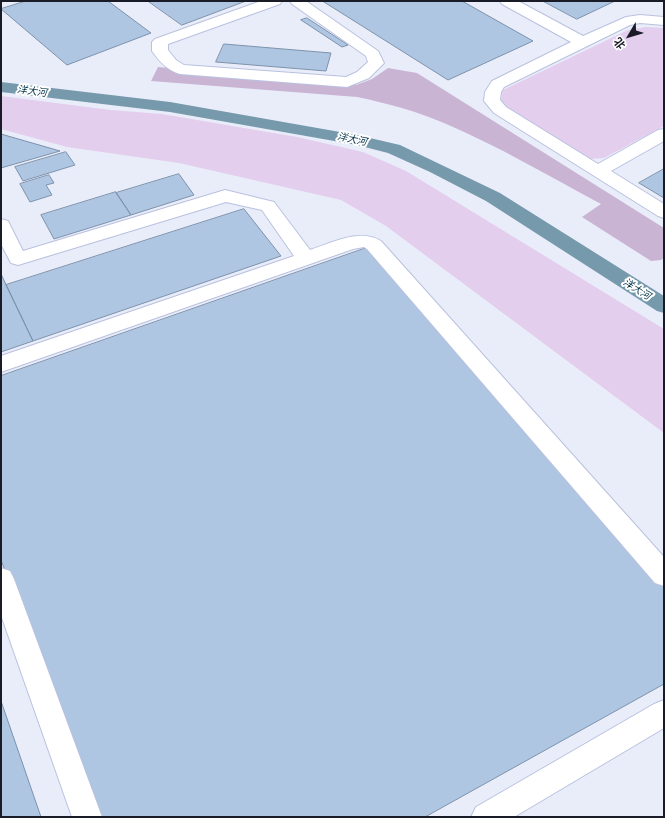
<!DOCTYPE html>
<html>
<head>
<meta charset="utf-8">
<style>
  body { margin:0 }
  #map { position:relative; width:665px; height:818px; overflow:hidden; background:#e9edfa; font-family:Barlow,"Noto Sans SC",sans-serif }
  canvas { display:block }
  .frame { position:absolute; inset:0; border:2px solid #191c27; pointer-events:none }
  .north { position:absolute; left:609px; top:16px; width:40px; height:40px; -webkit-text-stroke:3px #fff; paint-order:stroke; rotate:232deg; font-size:11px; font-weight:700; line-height:16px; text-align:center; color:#191c27 }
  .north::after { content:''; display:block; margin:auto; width:14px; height:18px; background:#191c27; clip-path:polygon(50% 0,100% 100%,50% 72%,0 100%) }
</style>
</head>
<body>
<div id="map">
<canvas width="665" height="818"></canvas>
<div class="frame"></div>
<div class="north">北</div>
</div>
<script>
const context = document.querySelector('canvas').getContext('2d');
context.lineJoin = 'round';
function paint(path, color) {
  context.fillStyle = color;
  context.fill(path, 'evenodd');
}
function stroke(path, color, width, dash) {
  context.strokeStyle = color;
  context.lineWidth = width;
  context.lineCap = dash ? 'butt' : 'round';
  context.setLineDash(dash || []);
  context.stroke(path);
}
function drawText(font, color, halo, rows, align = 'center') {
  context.font = font + ' Barlow,"Noto Sans SC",sans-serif';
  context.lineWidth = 4;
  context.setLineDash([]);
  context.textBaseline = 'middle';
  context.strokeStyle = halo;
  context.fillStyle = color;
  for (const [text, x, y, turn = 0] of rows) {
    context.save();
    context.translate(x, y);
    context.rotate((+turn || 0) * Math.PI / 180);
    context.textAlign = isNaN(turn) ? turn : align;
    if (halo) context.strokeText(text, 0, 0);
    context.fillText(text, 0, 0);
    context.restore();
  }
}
const green = new Path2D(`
  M646 27 664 28V126L604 158 590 159 583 157 507 112C501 103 500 100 503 90L628 30Z
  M1 96 111 110 162 114 297 137 363 152 406 171 664 329V433L386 226 341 200 179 163 67 147 1 129Z`);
const forest = new Path2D(`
  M158 67 356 85 372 79 388 68 417 73 664 228V258L661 260 651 261 582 217 601 204C549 176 498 146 444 123 416 111 386 103 357 97L151 81Z`);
const canal = new Path2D(`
  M1 82 170 102 357 135 400 145 500 193 664 296V313L657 311 486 201 430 172 388 153 357 145 170 112 1 92Z`);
const building = new Path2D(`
  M26 1H108L151 33 67 65 1 9Z
  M148 1H246L182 25Z
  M327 1H462L533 41 448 80 324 2Z
  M543 1H615L577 19Z
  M307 18 348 45 342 47 301 20Z
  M224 44 331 53 326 71 216 62Z
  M1 134 60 151 1 168Z
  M66 152 75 165 23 181 15 167Z
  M664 169V198L639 183Z
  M179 174 194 195 131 215 116 193Z
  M49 175 54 183 46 185 52 195 30 202 20 184Z
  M116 192 131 215 54 239 41 215Z
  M244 209 281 256 33 341 6 285Z
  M372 246 664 586V684L425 817H98L1 560V376Z
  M1 274 33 341 1 352Z
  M1 701 41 817H1Z`);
const minor = new Path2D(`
  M261 1H282L280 4 168 44V50L176 60 184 65 346 77 357 72 368 62 366 56 292 4 290 1H306L378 51 384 63 369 78 347 87 180 74C168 71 159 61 152 51V42L155 39Z
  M500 1H518L583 36 626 17 640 15 664 17V25L640 23 630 25 504 87 501 92 500 100 506 107 598 164 658 130 664 129V141L611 171 664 204V218L658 216 494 113 484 101 485 92 492 81 571 42 502 4Z
  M225 190 274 202 310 250C332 243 359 228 381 241L664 557V586L655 583 367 249 364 247 353 249 1 372V356L294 256 262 210 226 202 18 265 11 263 1 244V219L8 221 23 251Z
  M1 568 10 571 14 579 102 817H72L1 615Z
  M664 700V728L514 817H471L476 807 654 704Z`);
const farWaternames = [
  ["洋大河",32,91,7],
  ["洋大河",352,139,12],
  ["洋大河",637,289,32]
];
paint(green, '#e4ceed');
paint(forest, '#cab4d3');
paint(canal, '#7699ac');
paint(building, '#aec6e2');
stroke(building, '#7d92ab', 1);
stroke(minor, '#b9c1df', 2);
paint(minor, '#fff');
drawText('italic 10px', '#003347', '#fff', farWaternames);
</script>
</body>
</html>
